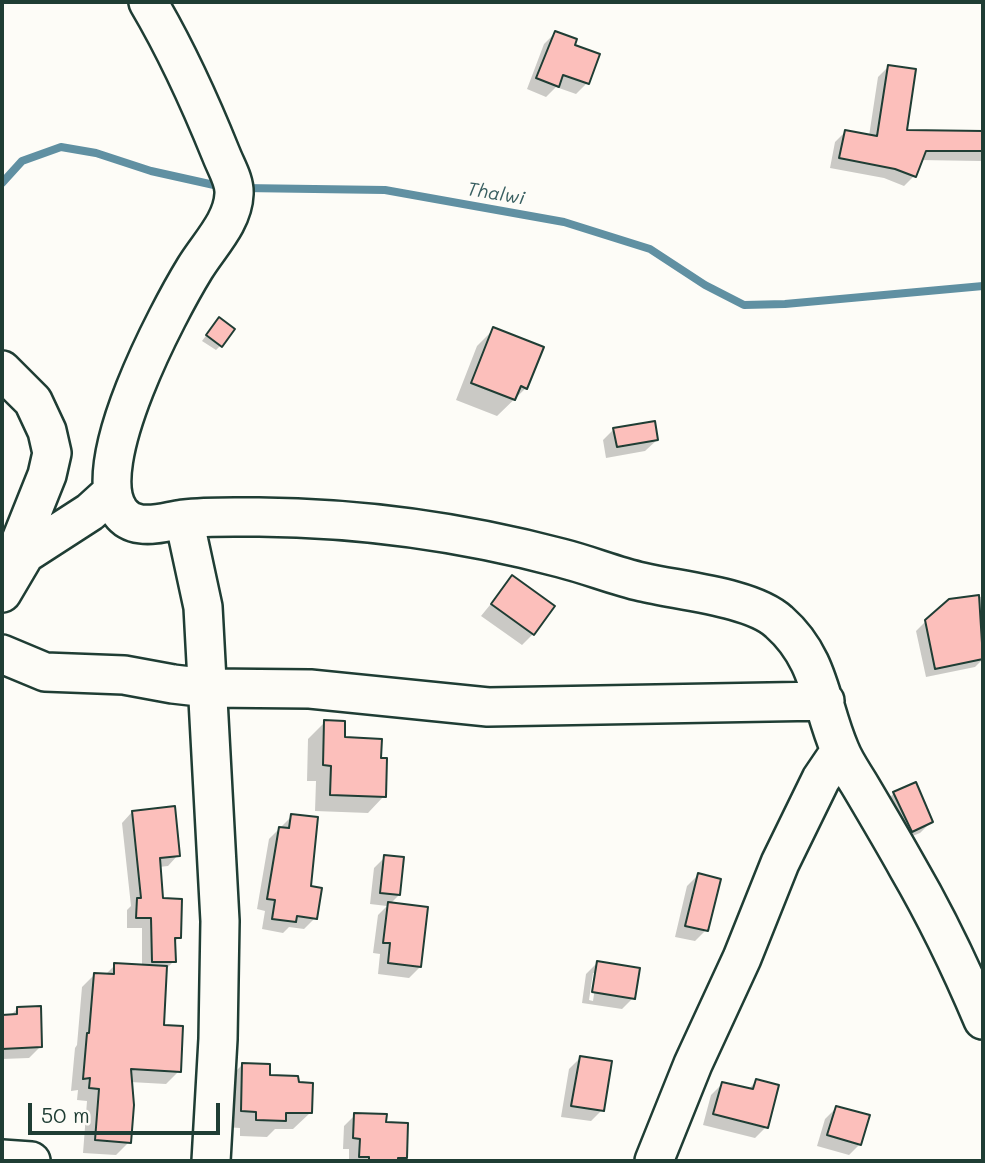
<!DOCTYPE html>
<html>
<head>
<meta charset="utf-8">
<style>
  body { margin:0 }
  #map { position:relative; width:985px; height:1163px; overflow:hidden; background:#fdfcf7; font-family:Mali,sans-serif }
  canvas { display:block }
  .frame { position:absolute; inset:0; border:4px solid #1f3d34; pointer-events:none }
  .scale { position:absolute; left:28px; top:1103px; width:192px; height:32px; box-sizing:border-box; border:4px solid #1f3d34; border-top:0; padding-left:9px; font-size:21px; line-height:24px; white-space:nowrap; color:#1f3d34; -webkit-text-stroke:5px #fdfcf7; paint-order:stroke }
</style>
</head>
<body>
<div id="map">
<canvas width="985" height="1163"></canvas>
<div class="frame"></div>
<div class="scale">50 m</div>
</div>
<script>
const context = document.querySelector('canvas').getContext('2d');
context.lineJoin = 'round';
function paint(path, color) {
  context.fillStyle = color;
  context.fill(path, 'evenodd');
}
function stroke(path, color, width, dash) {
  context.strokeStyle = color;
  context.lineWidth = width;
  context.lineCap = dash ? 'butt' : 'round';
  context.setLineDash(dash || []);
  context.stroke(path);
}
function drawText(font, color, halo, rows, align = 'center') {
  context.font = font + ' Mali,sans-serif';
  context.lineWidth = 5;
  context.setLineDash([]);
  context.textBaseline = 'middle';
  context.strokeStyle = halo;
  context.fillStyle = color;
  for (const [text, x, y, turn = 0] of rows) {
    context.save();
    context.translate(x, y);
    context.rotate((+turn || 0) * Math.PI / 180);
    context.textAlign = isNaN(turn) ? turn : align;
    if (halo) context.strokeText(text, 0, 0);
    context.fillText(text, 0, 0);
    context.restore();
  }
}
const shadow = new Path2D(`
  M555 33 572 46 587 83 576 94 556 87 546 97 527 89 544 44Z
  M888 67 905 132 983 133V159L981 161 920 160 914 176 904 186 884 178 830 168 835 142 845 132 869 136 878 77Z
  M214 325 221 345 216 350 202 341Z
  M494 329 526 388 497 416 456 400 477 346Z
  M614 429 657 440 645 451 606 458 603 440Z
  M512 578 533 634 522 645 481 616Z
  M965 597H983V633L980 635 983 659 975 667 926 677 916 631 926 621Z
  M325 722 343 739 379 760 384 796 368 813 315 811 316 781H307L308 739Z
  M894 793 931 822 920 833 900 841 883 805Z
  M132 812 178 855 168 866 159 867 162 900 179 937 174 943V961L165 970 162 1026 179 1071 166 1084 130 1082 129 1142 116 1155 83 1153 87 1101 77 1100 78 1090 71 1091 75 1048 77 1045 82 987 95 974 105 975 115 965 142 966V928H127V910L131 906 122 823Z
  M292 816 315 918 304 929 289 927 283 933 262 929 265 911 257 909 269 839Z
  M385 857 399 895 390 904 420 967 409 978 378 974 380 954 373 953 378 915 387 906 370 904 374 868Z
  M698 875 706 930 695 941 675 937 687 886Z
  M597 963 633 998 622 1009 582 1003 586 974ZM593 973H597L593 1001 589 1000Z
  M18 1008 41 1046 29 1058 2 1059V1016H10Z
  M580 1058 602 1110 591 1121 561 1117 569 1069Z
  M243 1064 268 1077 310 1113 293 1129H275L267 1137 240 1136V1128L225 1127 226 1081Z
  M756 1081 766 1127 755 1138 703 1125 711 1095 722 1084 748 1090Z
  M836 1108 860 1144 849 1155 817 1146 825 1119Z
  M355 1115 385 1124 405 1158 401 1161H349V1149H343L344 1126Z`);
const stream = new Path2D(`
  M2 183 22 161 61 147 96 153 151 171 223 187
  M243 188 385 190 564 222 650 249 705 285 744 305 785 304 983 286`);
const building = new Path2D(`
  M555 31 577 39 575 45 600 54 589 84 563 75 559 87 536 78Z
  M888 65 916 69 907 130 983 131V151H926L916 177 895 169 839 158 845 130 877 136Z
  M219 317 235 329 222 347 206 335Z
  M493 327 544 347 527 389 521 386 515 400 471 383Z
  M655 421 658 440 617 447 613 428Z
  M512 575 555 606 534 635 491 604Z
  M979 595 983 659 935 669 925 620 949 599Z
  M324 720 345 721V737L382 739 381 758H387L386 797 330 795 331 766 323 765Z
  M916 782 933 822 912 832 893 792Z
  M175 806 180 856 160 858 163 898 182 899 181 938H175L176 962H152L151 918H136L137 898H141L132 811Z
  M291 814 318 817 311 886 322 888 317 919 297 916 296 922 272 919 275 900 267 899 279 827 289 828Z
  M384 855 404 857 400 895 380 893Z
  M698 873 721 879 708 931 685 926Z
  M388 902 428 907 421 967 388 963 390 943H383Z
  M597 961 640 968 635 999 592 992Z
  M114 963 167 966 164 1025 183 1026 181 1072 131 1069 134 1105 131 1143 95 1140 99 1089 89 1088 90 1078 83 1079 87 1033H89L94 973 114 974Z
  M41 1006 42 1047 2 1049V1015L17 1014V1007Z
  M580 1056 612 1061 604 1111 571 1106Z
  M242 1063 270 1064V1075L298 1076 299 1082 313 1083 312 1113H286V1121L256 1120V1112L241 1111Z
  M756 1079 779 1085 768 1128 713 1114 722 1082 753 1089Z
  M836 1106 870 1115 861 1145 827 1135Z
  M354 1113 387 1114 386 1122 408 1123 407 1158H398V1161H369V1157H359L360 1139 353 1138Z`);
const minor = new Path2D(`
  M148 2C177 51 200 102 221 154 226 167 235 181 234 194 233 222 209 245 195 268 168 312 86 466 120 512 125 519 133 523 141 524 155 526 169 521 183 519 208 516 234 517 259 517 361 518 463 532 561 558 589 565 615 576 642 582 680 591 752 597 779 622 821 659 820 704 840 750 845 763 854 775 861 787 877 814 893 841 908 868 936 916 961 968 983 1020
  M2 370 33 401 47 431 52 453 47 475 15 555
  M184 519 203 607 220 921 218 1039 211 1161
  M2 593 25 554 90 512 112 492
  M2 654 45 672 124 675 173 684 208 688 310 689 488 707 825 701
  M2 1159 31 1161
  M654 1161 693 1064 742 958 780 863 821 779 840 751`);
const waterNames = [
  ["Thalwi",496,194,10]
];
paint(shadow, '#0003');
stroke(stream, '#6090a2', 8);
paint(building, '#fcbfbb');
stroke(building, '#1f3d34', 2);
stroke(minor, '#1f3d34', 42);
stroke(minor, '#fdfcf7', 37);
drawText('italic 19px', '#3a6062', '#fdfcf7', waterNames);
</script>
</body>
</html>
